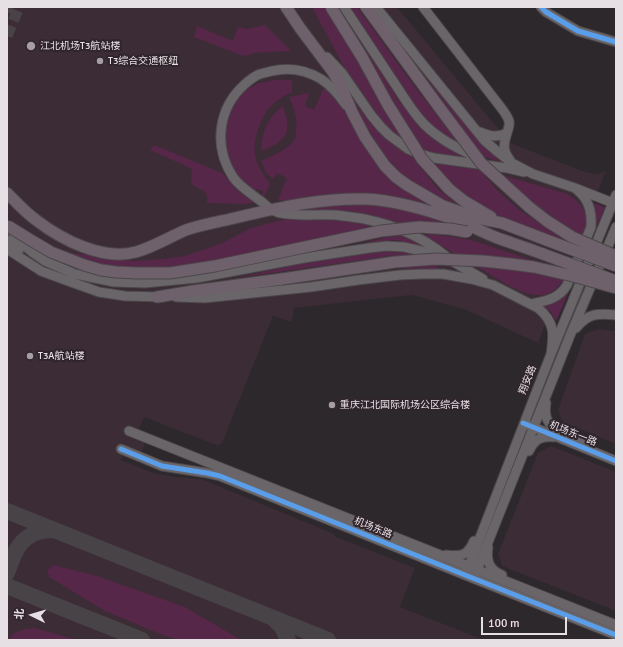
<!DOCTYPE html>
<html>
<head>
<meta charset="utf-8">
<style>
  body { margin:0 }
  #map { position:relative; width:623px; height:647px; overflow:hidden; background:#2d282b; font-family:Signika,"Noto Sans SC",sans-serif }
  canvas { display:block }
  .frame { position:absolute; inset:0; border:8px solid #e6dfe3; pointer-events:none }
  .north { position:absolute; left:12px; top:595px; width:40px; height:40px; -webkit-text-stroke:3px #30252c; paint-order:stroke; rotate:275deg; font-size:11px; font-weight:700; line-height:16px; text-align:center; color:#e6dfe3 }
  .north::after { content:''; display:block; margin:auto; width:14px; height:18px; background:#e6dfe3; clip-path:polygon(50% 0,100% 100%,50% 72%,0 100%) }
  .scale { position:absolute; left:481px; top:617px; width:86px; height:18px; box-sizing:border-box; border:2px solid #e6dfe3; border-top:0; padding-left:5px; font-size:12px; line-height:14px; white-space:nowrap; color:#e6dfe3; -webkit-text-stroke:3px #30252c; paint-order:stroke }
</style>
</head>
<body>
<div id="map">
<canvas width="623" height="647"></canvas>
<div class="frame"></div>
<div class="north">北</div>
<div class="scale">100 m</div>
</div>
<script>
const context = document.querySelector('canvas').getContext('2d');
context.lineJoin = 'round';
function paint(path, color) {
  context.fillStyle = color;
  context.fill(path, 'evenodd');
}
function stroke(path, color, width, dash) {
  context.strokeStyle = color;
  context.lineWidth = width;
  context.lineCap = dash ? 'butt' : 'round';
  context.setLineDash(dash || []);
  context.stroke(path);
}
function drawText(font, color, halo, rows, align = 'center') {
  context.font = font + ' Signika,"Noto Sans SC",sans-serif';
  context.lineWidth = 4;
  context.setLineDash([]);
  context.textBaseline = 'middle';
  context.strokeStyle = halo;
  context.fillStyle = color;
  for (const [text, x, y, turn = 0] of rows) {
    context.save();
    context.translate(x, y);
    context.rotate((+turn || 0) * Math.PI / 180);
    context.textAlign = isNaN(turn) ? turn : align;
    if (halo) context.strokeText(text, 0, 0);
    context.fillText(text, 0, 0);
    context.restore();
  }
}
const built = new Path2D(`
  M7 7H397L510 143 585 172 597 174 606 171 538 343 464 309 412 295 294 308 292 322 273 316 222 443 219 445H216L144 417 139 429 149 433 138 462 123 456 121 460 153 473 175 477 200 479 204 480 334 534V536L415 568 400 607 484 640H7Z
  M599 329 616 331V444L563 422 558 410 585 334Z
  M551 446 616 472V611L502 566 498 554 538 453Z`);
const green = new Path2D(`
  M312 7H341L339 8 376 63 398 100 422 129 438 143 470 159 434 154 404 143 391 132 365 103 345 69Z
  M347 7H357L409 79 447 129 458 126 379 19 465 124 500 162 462 149 426 124Z
  M265 25 291 51 255 53 245 56 241 55 194 37 197 26 233 41 238 27 247 29Z
  M274 80H292V92C285 95 274 102 269 108 260 120 253 139 255 154 256 165 264 175 270 184L264 197H262L263 191 257 189 254 193 237 177 231 166 225 145V131L230 112 243 92 259 83Z
  M325 85 339 100 365 147 382 171 408 192 432 207 406 202H291L278 200 287 178 277 173 273 179 266 173 261 161C271 157 289 149 295 139 296 137 296 133 296 130 298 118 294 108 289 97L309 93 305 106 314 110Z
  M347 89 370 122 381 134 394 146 412 156 438 189 464 210 428 196 388 164 368 137Z
  M283 106C292 132 288 141 261 151 261 133 268 116 283 106Z
  M153 146H157L222 173C227 177 230 183 235 188 241 194 249 198 256 203L242 204 207 203C207 200 208 197 206 194 202 187 191 189 191 179 191 175 192 172 192 169L150 150Z
  M430 161 480 170 496 189 518 209 567 242 499 217 473 201 456 189Z
  M498 174 564 193C577 198 588 210 587 225 587 229 584 233 582 237L545 214Z
  M592 202 605 207 559 315 556 321 550 311 544 306C552 302 558 302 564 293L593 231 596 222Z
  M333 204C356 204 380 203 403 209 419 213 435 219 450 224L424 222 398 223 356 212 338 211 289 212Z
  M290 219H328L354 221 382 227 192 265 169 268 126 269 101 265 58 252 39 240 58 249 73 253 133 261 163 259 185 256 222 243 251 228 277 221Z
  M430 234 447 236 471 240 568 272C566 277 564 280 561 283 546 302 530 295 511 287L423 235Z
  M405 235 431 250 409 243 394 240 365 243 387 237Z
  M389 249 421 254 440 269 405 270 397 255 236 278 322 259Z
  M53 565 97 576 185 607 241 640H181L165 636 105 611 49 577 47 571Z
  M35 628 77 640H8C14 630 24 629 35 628Z`);
const taxiway = new Path2D(`
  M7 511 328 640
  M7 573C14 555 17 541 35 533 41 531 47 530 53 530
  M7 586 142 640
  M273 618 282 627 288 640`);
const secondaryTunnel = new Path2D(`
  M7 12 9 7`);
const highwayTunnel = new Path2D(`
  M7 36 19 7`);
const secondary = new Path2D(`
  M344 7C360 31 376 55 391 78 402 94 412 112 425 125 440 140 458 149 477 157
  M376 7 484 140 499 153 512 163 533 174 575 188 613 203 616 206
  M423 7 499 105C503 110 507 115 509 121 510 126 508 129 507 133 503 145 503 151 510 160
  M541 7 546 12 578 31 616 42
  M327 57 342 73 371 115 381 127 389 135 408 149 417 153 434 158 507 168 524 172
  M346 105C339 95 332 86 321 79 306 70 289 67 272 71 268 72 264 73 260 74 254 76 250 80 245 84 218 108 213 146 233 177 239 186 249 192 258 199 263 202 267 207 272 210 283 216 296 214 308 215 320 215 332 214 344 216 381 220 418 233 447 257
  M480 132C490 136 496 138 507 133
  M10 229 20 242 32 252 45 261 75 274 114 282 145 283 197 278 304 258 369 248 387 246 404 247 426 252 452 261 483 279
  M7 240 12 245 19 250
  M7 249 41 271 71 282 99 292 125 296 163 297
  M176 297 205 298 311 287 358 280 400 275 422 274H443L471 279 493 285 538 308C555 322 554 334 551 354
  M531 304C545 301 559 299 567 285L591 227C592 213 589 199 577 190
  M576 328C588 313 598 313 616 315
  M546 403C543 423 551 426 567 434 573 436 579 440 584 443
  M528 425 616 461
  M129 431 616 625
  M121 449 162 466 207 473 220 476 465 575 616 635
  M529 451C534 440 540 436 553 437
  M488 547C486 561 489 570 502 575
  M446 555C462 557 468 555 474 541
  M467 571 551 354 616 195
  M475 575 571 333 616 227`);
const highway = new Path2D(`
  M286 7 300 28 333 72 341 86 352 112 365 137 385 166 396 177 407 185 443 206 477 218 502 223 549 241
  M366 7 439 107
  M7 193C16 202 25 212 36 220 62 240 103 261 136 252 150 248 163 241 175 235 180 233 184 230 189 229 205 224 223 221 239 217 281 207 322 198 365 199 395 200 431 211 459 221 471 226 483 232 495 237 511 243 527 248 543 254
  M464 201 491 217
  M157 297 193 291 282 279`);
const highwayBridge = new Path2D(`
  M331 7 362 57 388 105 422 159 449 189 464 201
  M439 107 481 163 529 207 547 221 572 237 616 256
  M8 226 29 239 51 252 84 265 101 270 116 272 137 273H170L215 266 381 231 419 227 450 229 467 232
  M549 241 616 266
  M543 254 616 281
  M282 279 395 262 436 259 483 261 511 264 534 267 573 276 616 288`);
const cycleway = new Path2D(`
  M541 7 546 12 578 31 616 42
  M523 423 616 461
  M121 449 162 466 207 473 220 476 465 575 616 635`);
const markers = [
  [31,46,5,"#a59fa3"],
  [100,61,4,"#a59fa3"],
  [30,356,4,"#a59fa3"],
  [332,405,4,"#a59fa3"]
];
const poiNames = [
  ["江北机场T3航站楼",40,46],
  ["T3综合交通枢纽",108,61],
  ["T3A航站楼",38,356],
  ["重庆江北国际机场公区综合楼",340,405]
];
const streetNames = [
  ["翔安路",528,380,-68],
  ["机场东一路",573,434,22],
  ["机场东路",373,528,22]
];
paint(built, '#3b2c35');
paint(green, '#562748');
stroke(taxiway, '#484346', 16);
stroke(secondaryTunnel, '#494347', 9, [9, 4.5]);
stroke(highwayTunnel, '#494347', 11, [11, 5.5]);
stroke(secondary, '#4b4649', 11);
stroke(highway, '#4b4649', 13);
stroke(secondary, '#696568', 9);
stroke(highway, '#6e616b', 11);
stroke(highwayBridge, '#4b4649', 13, []);
stroke(highwayBridge, '#6e616b', 11);
stroke(cycleway, '#5a9eea', 5);
for (const [x, y, r, color] of markers) {
  const dot = new Path2D();
  dot.arc(x, y, r, 0, 2 * Math.PI);
  context.fillStyle = color;
  context.fill(dot);
  stroke(dot, '#30252c', 1.5);
}
drawText('10px', '#e6dfe3', '#30252c', poiNames, 'left');
drawText('10px', '#e6dfe3', '#30252c', streetNames);
</script>
</body>
</html>
